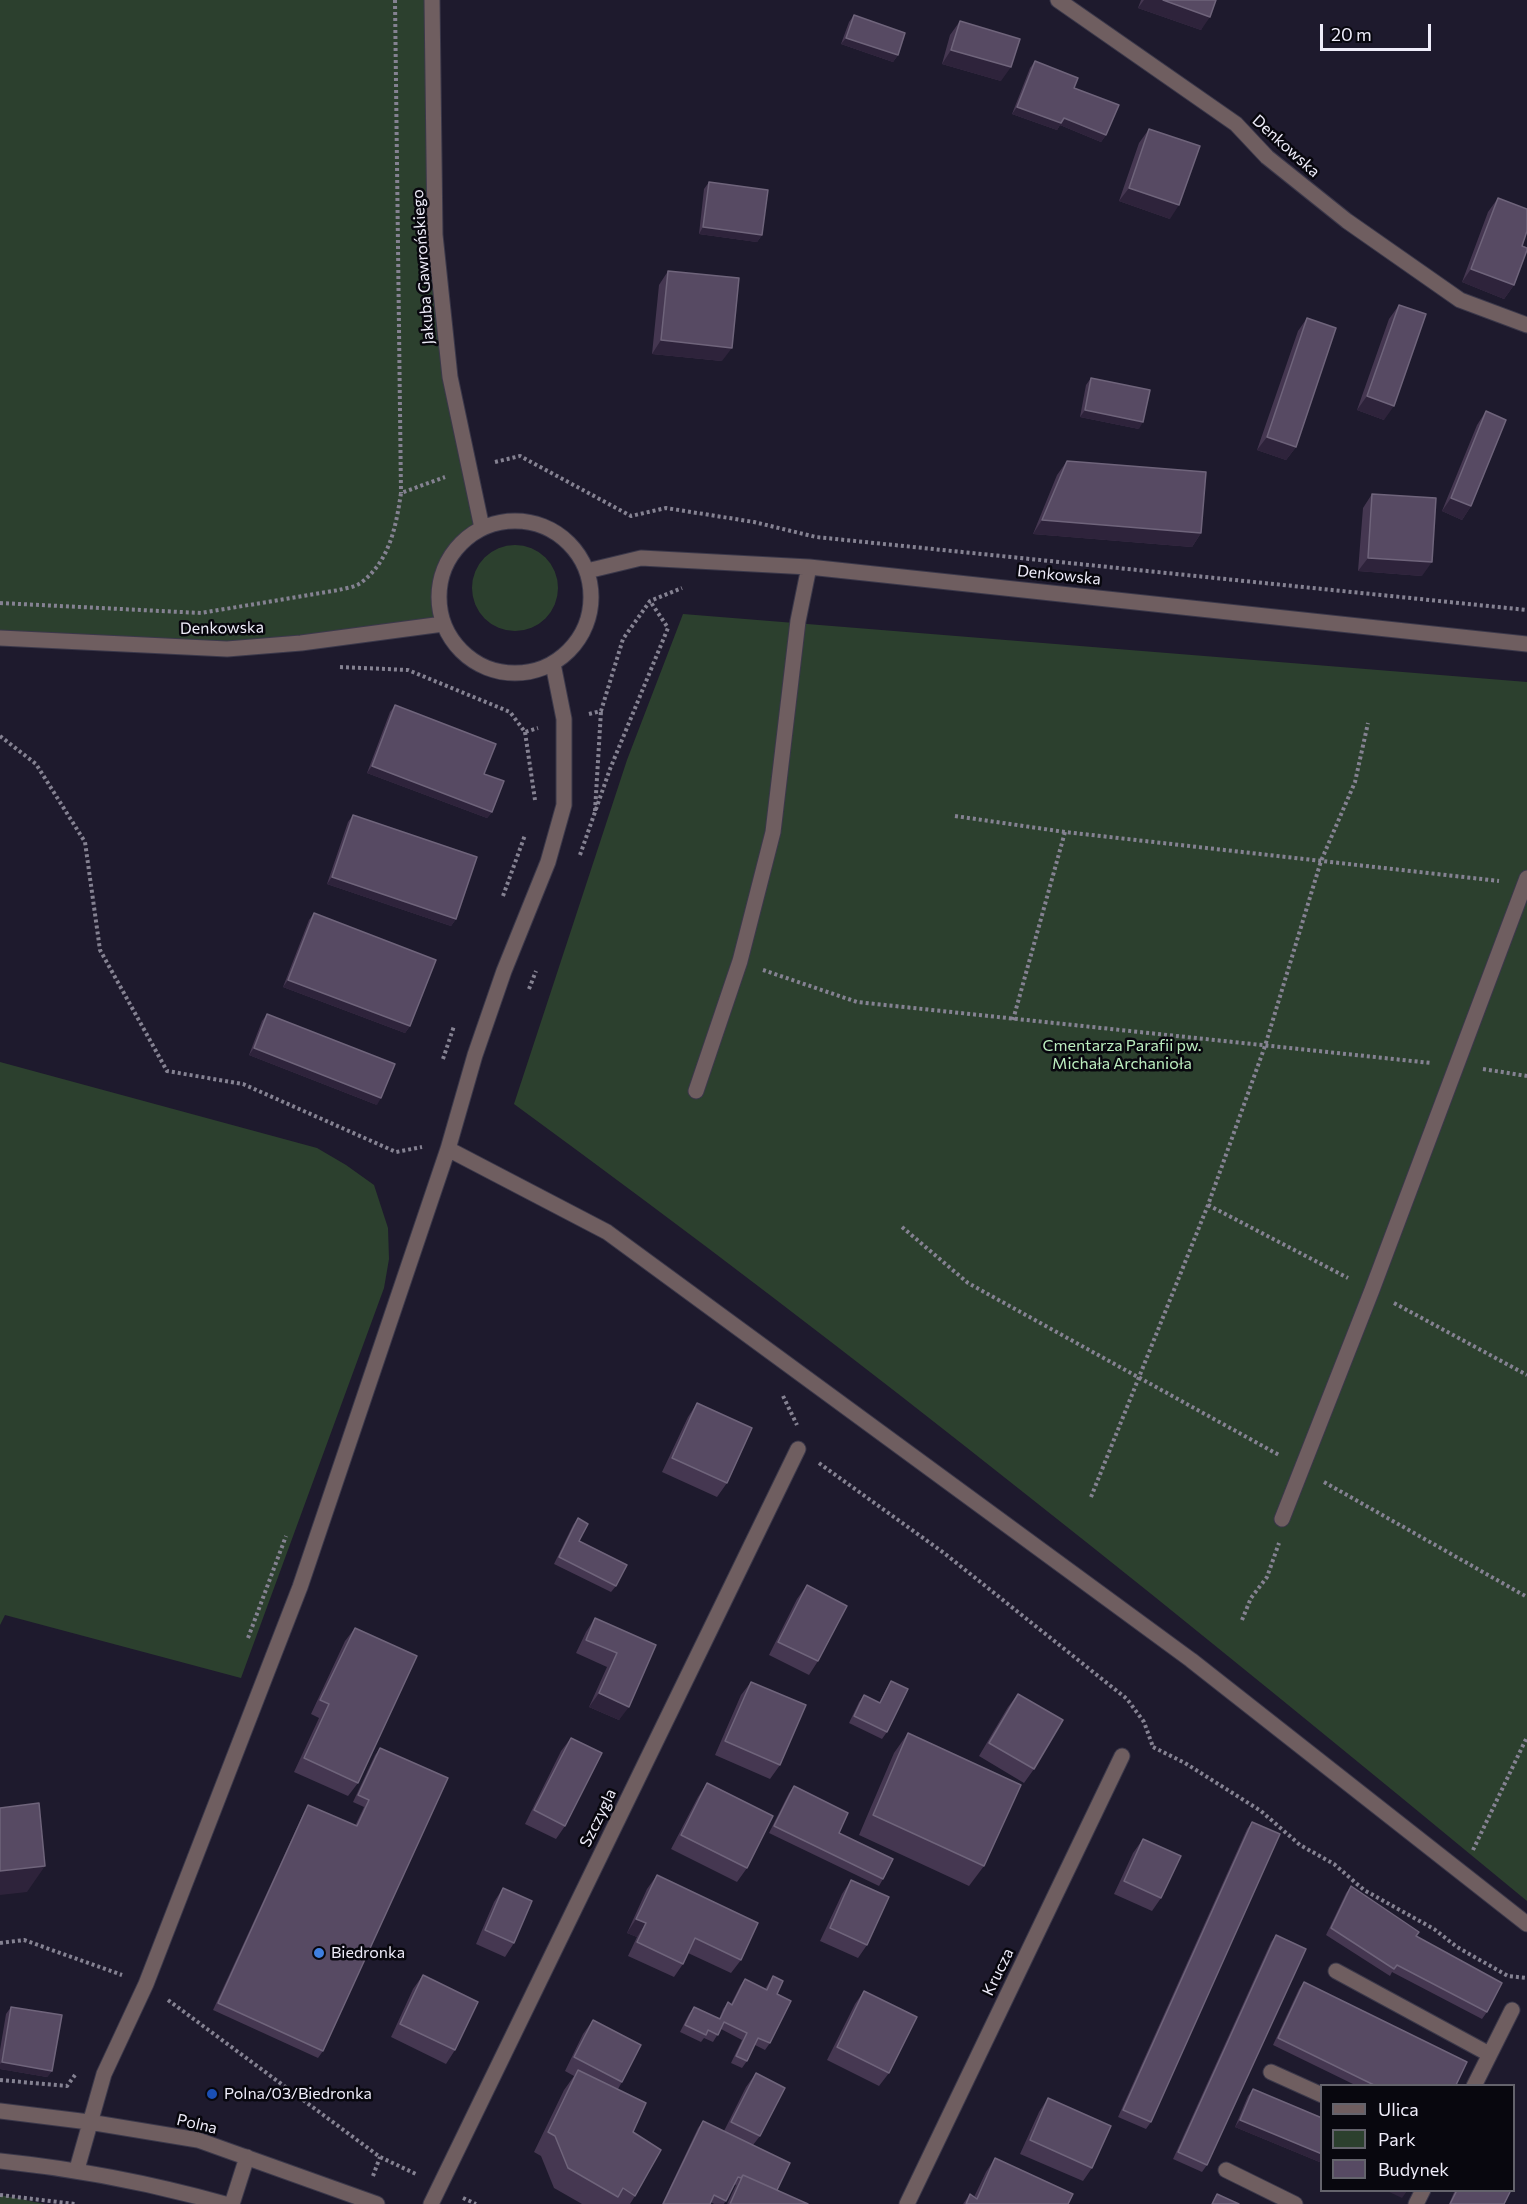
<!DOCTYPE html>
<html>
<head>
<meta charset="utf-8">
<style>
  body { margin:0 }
  #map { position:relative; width:1527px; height:2204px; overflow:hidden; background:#1e1a2d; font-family:Commissioner,sans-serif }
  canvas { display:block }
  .legend { position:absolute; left:1320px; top:2084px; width:195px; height:108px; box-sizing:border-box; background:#08070e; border:2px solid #64636c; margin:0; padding:8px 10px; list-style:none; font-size:18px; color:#efedfa }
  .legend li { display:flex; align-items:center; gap:12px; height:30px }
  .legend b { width:30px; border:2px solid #64636c }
  .scale { position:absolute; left:1320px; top:24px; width:111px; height:27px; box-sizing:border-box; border:3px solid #efedfa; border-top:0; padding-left:8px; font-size:18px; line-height:21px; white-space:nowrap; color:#efedfa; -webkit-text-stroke:4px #08070e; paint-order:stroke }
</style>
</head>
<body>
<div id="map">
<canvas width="1527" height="2204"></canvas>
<ul class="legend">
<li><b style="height:8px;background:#6f5e60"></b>Ulica</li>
<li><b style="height:16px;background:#2c402e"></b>Park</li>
<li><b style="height:16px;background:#574a63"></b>Budynek</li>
</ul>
<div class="scale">20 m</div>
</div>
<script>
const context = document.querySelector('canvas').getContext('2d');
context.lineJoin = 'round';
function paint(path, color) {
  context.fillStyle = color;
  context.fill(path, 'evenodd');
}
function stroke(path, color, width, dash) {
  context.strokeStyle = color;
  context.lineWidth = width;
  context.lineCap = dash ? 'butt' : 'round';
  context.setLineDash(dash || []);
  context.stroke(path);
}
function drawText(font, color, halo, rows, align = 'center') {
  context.font = font + ' Commissioner,sans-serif';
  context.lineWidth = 5;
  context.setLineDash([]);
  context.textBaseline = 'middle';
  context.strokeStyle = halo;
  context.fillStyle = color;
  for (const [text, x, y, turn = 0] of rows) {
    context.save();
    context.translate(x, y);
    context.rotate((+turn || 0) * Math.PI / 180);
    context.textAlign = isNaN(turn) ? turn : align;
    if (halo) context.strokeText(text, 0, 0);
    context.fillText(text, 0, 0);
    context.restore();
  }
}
const green = new Path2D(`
  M0 0H432L435 235 450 377 482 528C443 558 434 574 443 624L301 643 0 638Z
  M472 588a43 43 0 1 1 86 0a43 43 0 1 1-86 0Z
  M683 614 1527 682V1901C1196 1627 861 1357 514 1104L627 760Z
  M0 1062 317 1148 346 1165 374 1185 388 1228 389 1259 384 1288 241 1678 5 1615 0 1625Z
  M0 2195 45 2204H0Z`);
const path = new Path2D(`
  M395 0 401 493
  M495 462 520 456 631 516 666 508 754 522 816 537 1527 610
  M0 603 201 613 339 590C346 588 356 587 362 582 390 560 396 526 401 493L445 477
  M340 667 408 670 510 712 525 732 538 728
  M589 714 601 711 623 639 650 601 682 588
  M525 732 535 800
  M0 736 36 764 85 842 100 950 167 1071 243 1084 396 1152 422 1147
  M595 811 601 711
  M955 816 1065 832 1499 881
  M580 855 610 769 668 628 650 601
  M503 896 525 835
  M763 970 857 1002 1431 1063
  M529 989 536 971
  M1013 1020 1065 832
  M443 1059 454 1026
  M1483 1069 1527 1076
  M1208 1205 1348 1278
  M902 1227 968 1283 1279 1455
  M1394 1303 1527 1375
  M783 1396 797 1425
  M819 1463 944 1553 1127 1699 1144 1722 1153 1747
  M1324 1482 1527 1597
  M1091 1497 1208 1205 1265 1046 1321 861 1355 782 1368 723
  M1242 1620 1251 1598 1267 1577 1279 1543
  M248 1638 286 1536
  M1153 1747 1185 1763 1261 1811 1300 1845 1334 1864 1364 1890 1434 1929 1457 1947 1508 1976 1527 1978
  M1473 1850 1527 1737
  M0 1943 24 1940 122 1975
  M168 2000 380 2157 416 2174
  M0 2080 67 2086 75 2075
  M373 2176 380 2157
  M0 2195 75 2204
  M463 2198 476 2204`);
const minor = new Path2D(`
  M432 0 435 235 450 377 482 528
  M1058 0 1236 124 1267 157 1347 221 1460 300 1527 325
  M439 597a76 76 0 1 1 152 0a76 76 0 1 1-152 0Z
  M587 571 641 558 809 567 1527 644
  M0 638 227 649 301 643 443 624
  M696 1091 740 961 773 832 798 621 809 567
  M448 1149 607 1232 1191 1660 1527 1924
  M1282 1519 1372 1290 1527 878
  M1336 1971 1489 2054
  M1271 2072 1322 2095
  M1474 2086 1512 2010
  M0 2111 89 2122 198 2140 377 2204
  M0 2161C77 2169 150 2183 225 2204
  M77 2169 104 2074 146 1984 300 1587 448 1149 475 1055 504 971 548 862 564 805V719L553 664
  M1226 2170 1295 2204
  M232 2204 247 2157
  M431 2204 798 1449
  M907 2204 1122 1756
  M1416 2204 1423 2190`);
const wall = new Path2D(`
  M1141 0H1216L1201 30 1138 8Z
  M854 15 898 55 893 62 841 44 849 22Z
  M960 21 1001 81 942 64 950 35Z
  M1035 61 1074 88 1106 135 1101 142 1060 125 1057 130 1012 114 1030 68Z
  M1149 129 1170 219 1119 201 1139 143Z
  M709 182 762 235 757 242 699 234 704 189Z
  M1498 198 1522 246 1514 285 1504 299 1462 282 1488 212Z
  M668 271 722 361 652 354 659 285Z
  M1399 305 1384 420 1357 410 1389 319Z
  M1307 318 1296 447 1286 460 1257 450 1298 331Z
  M1091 378 1139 429 1080 417 1086 385Z
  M1486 411 1471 506 1462 520 1442 511 1477 425Z
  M1067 461 1201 533 1192 547 1033 534 1057 475Z
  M1372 494 1422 576 1358 571 1363 508Z
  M395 705 484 774 492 812 487 818 367 773 390 712Z
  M353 815 456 919 451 926 327 884 348 822Z
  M314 913 410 1026 405 1033 283 987 309 920Z
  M267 1014 377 1105 249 1055 262 1021Z
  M697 1403 727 1483 717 1497 662 1472 688 1417Z
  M578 1518 579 1541 616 1586 611 1592 554 1564 573 1525Z
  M807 1585 818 1661 809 1675 769 1655 797 1599Z
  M595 1618 656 1645 619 1720 589 1707 607 1667 576 1653 586 1632Z
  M355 1628 358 1783 348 1796 294 1772 319 1718 311 1714 345 1641Z
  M891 1681 887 1732 882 1739 849 1723 859 1702 864 1695 879 1703 887 1688Z
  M751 1682 780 1765 770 1779 715 1755 741 1695Z
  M1018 1694 1034 1769 1024 1783 979 1756 1008 1707Z
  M908 1733 984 1866 969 1886 859 1835 894 1753Z
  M571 1738 565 1826 556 1839 525 1824 561 1751Z
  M380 1748 323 2051 318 2058 213 2010 304 1812 308 1805 355 1826 364 1807 353 1802 375 1755Z
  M707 1783 747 1868 737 1882 671 1849 698 1797Z
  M794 1786 883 1879 879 1886 769 1833 789 1793Z
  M1252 1822 1151 2122 1146 2129 1118 2117 1247 1829Z
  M1143 1839 1161 1898 1152 1911 1114 1894 1133 1853Z
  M657 1875 741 1960 731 1973 688 1953 683 1964 674 1977 628 1956 637 1937 627 1933 647 1889Z
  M851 1880 867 1945 858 1958 820 1941 842 1894Z
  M1351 1886 1416 1936 1487 2012 1482 2019 1392 1972 1390 1976 1326 1935 1346 1893Z
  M503 1888 514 1943 505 1957 476 1944 494 1902Z
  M1276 1935 1207 2165 1202 2172 1173 2159 1271 1942Z
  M423 1975 455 2050 446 2064 391 2037 413 1989Z
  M773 1976 777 1994 770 2043 765 2050 755 2045 747 2061 742 2068 731 2063 742 2040 721 2029 713 2042 704 2038 701 2042 680 2032 689 2014 694 2007 719 2019 723 2009 728 2002 731 2004 740 1986 745 1979 765 1989Z
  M1304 1982 1456 2085H1355L1273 2045 1299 1989Z
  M864 1991 889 2073 879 2086 827 2060 855 2004Z
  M11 2007 52 2071 47 2077 0 2069V2050L6 2014Z
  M593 2020 622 2082 618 2089 633 2132 635 2196 630 2204H582L554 2188 541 2156 534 2152 564 2090 574 2076 565 2071 583 2034Z
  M756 2073 760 2136 753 2145 777 2190 808 2204H727L736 2185 734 2184 724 2204H714L711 2202 710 2204H662L698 2128 703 2121 724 2131 746 2087Z
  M1253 2089 1322 2118V2163L1235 2127 1248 2096Z
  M1048 2098 1092 2168 1083 2181 1020 2154 1039 2112Z
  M995 2158 1068 2204H963L970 2194 974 2197 986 2172Z
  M1455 2190H1511L1504 2204H1449Z`);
const shadedWall = new Path2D(`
  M1144 0H1163L1210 17 1201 30 1138 8Z
  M846 38 898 55 893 62 841 44Z
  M951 50 1011 67 1001 81 942 64Z
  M1017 107 1064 118 1106 135 1101 142 1060 125 1057 130 1012 114Z
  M1129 188 1179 205 1170 219 1119 201Z
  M703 227 762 235 757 242 699 234Z
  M1471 269 1514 285 1504 299 1462 282Z
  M661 340 732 348 722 361 652 354Z
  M1367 396 1394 406 1384 420 1357 410Z
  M1085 410 1143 422 1139 429 1080 417Z
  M1267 437 1296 447 1286 460 1257 450Z
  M1451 498 1471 506 1462 520 1442 511Z
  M1042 520 1201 533 1192 547 1033 534Z
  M1368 558 1432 562 1422 576 1358 571Z
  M372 766 492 812 487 818 367 773Z
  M332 877 456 919 451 926 327 884Z
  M288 980 410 1026 405 1033 283 987Z
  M254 1048 381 1098 377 1105 249 1055Z
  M599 1693 629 1707 619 1720 589 1707Z
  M45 1866 27 1892 0 1895V1871Z
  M636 1919 646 1923 637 1937 627 1933Z
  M2 2062 52 2071 47 2077 0 2069V2064Z
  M1240 2120 1322 2154V2163L1235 2127Z
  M1385 2190 1407 2191 1402 2198Z`);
const building = new Path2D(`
  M1163 0H1216L1210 17Z
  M854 15 905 33 898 55 846 38Z
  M960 21 1020 39 1011 67 951 50Z
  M1035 61 1078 78 1074 88 1119 105 1106 135 1064 118 1061 123 1017 107Z
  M1149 129 1200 146 1179 205 1129 188Z
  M709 182 768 190 762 235 703 227Z
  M1498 198 1527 209V231L1522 246 1527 248V250L1514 285 1471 269Z
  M668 271 739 278 732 348 661 340Z
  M1399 305 1426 314 1394 406 1367 396Z
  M1307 318 1336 328 1296 447 1267 437Z
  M1091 378 1150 390 1143 422 1085 410Z
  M1486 411 1506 420 1471 506 1451 498Z
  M1067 461 1206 472 1201 533 1042 520Z
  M1372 494 1436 498 1432 562 1368 558Z
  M395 705 496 744 484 774 504 781 492 812 372 766Z
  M353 815 477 857 456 919 332 877Z
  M314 913 436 960 410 1026 288 980Z
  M267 1014 395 1064 381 1098 254 1048Z
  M697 1403 752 1428 727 1483 672 1458Z
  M578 1518 588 1524 579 1541 627 1565 616 1586 559 1557Z
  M807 1585 847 1606 818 1661 778 1642Z
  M595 1618 656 1645 629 1707 599 1693 617 1653 586 1640Z
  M355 1628 417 1656 358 1783 304 1758 329 1704 320 1700Z
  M891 1681 908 1689 887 1732 854 1716 864 1695 880 1703Z
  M751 1682 806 1705 780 1765 725 1741Z
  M1018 1694 1063 1720 1034 1769 989 1743Z
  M908 1733 1021 1785 984 1866 873 1815Z
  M571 1738 602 1753 565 1826 534 1810Z
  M380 1748 448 1778 323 2051 218 2003 308 1805 357 1826 369 1800 358 1795Z
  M707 1783 773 1816 747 1868 681 1835Z
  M794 1786 848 1813 839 1833 893 1859 883 1879 774 1826Z
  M39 1803 45 1866 0 1871V1808Z
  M1252 1822 1280 1834 1151 2122 1123 2110Z
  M1143 1839 1181 1856 1161 1898 1124 1881Z
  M657 1875 758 1923 741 1960 695 1938 683 1964 637 1942 646 1923 636 1919Z
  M851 1880 889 1897 867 1945 830 1928Z
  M1351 1886 1419 1932 1416 1936 1502 1983 1487 2012 1397 1965 1394 1969 1331 1928Z
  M503 1888 532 1901 514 1943 485 1930Z
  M1276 1935 1306 1949 1207 2165 1178 2152Z
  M423 1975 478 2002 455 2050 400 2024Z
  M773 1976 783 1981 777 1994 791 2001 770 2043 758 2038 747 2061 736 2056 747 2033 724 2022 718 2035 708 2030 706 2035 685 2025 694 2007 720 2019 728 2002 732 2005 745 1979 767 1990Z
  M1304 1982 1467 2062 1456 2085H1374L1278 2038Z
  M864 1991 917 2017 889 2073 837 2047Z
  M11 2007 62 2015 52 2071 2 2062Z
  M593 2020 641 2045 622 2082 574 2057Z
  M578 2070 646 2103 633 2132 661 2150 635 2196 623 2188 618 2197 568 2168 555 2136 548 2132Z
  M756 2073 785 2088 760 2136 731 2122Z
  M1253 2089 1322 2118V2154L1240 2120Z
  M1048 2098 1111 2126 1092 2168 1030 2140Z
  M703 2121 790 2163 777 2190 743 2175 741 2178 738 2177 726 2201 714 2195 710 2204H663Z
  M995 2158 1073 2194 1068 2204H966L970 2194 977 2199Z
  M743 2175 808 2204H730Z
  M1457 2190H1511L1504 2204H1450Z
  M1217 2194 1239 2204H1212Z`);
const markers = [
  [319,1953,6,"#3f7fe0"],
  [212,2094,6,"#1a4fb4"]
];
const streetNames = [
  ["Denkowska",1286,146,42],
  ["Jakuba Gawrońskiego",423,267,-94],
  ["Denkowska",1059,575,6],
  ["Denkowska",222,628,-1],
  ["Szczygla",598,1818,-64],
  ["Krucza",998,1972,-64],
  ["Polna",197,2124,13]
];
const parkNames = [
  ["Cmentarza Parafii pw.",1122,1046],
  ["Michała Archanioła",1122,1064]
];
const poiNames = [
  ["Biedronka",331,1953],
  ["Polna/03/Biedronka",224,2094]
];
paint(green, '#2c402e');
stroke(minor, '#3b384a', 17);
stroke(path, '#858292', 4, [3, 3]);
stroke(minor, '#6f5e60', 15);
paint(wall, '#453751');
paint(shadedWall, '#2e233b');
paint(building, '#574a63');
stroke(building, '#6f647b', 1.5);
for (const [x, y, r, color] of markers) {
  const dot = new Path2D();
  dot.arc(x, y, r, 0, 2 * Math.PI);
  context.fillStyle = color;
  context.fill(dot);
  stroke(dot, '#08070e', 2);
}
drawText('16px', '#efedfa', '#08070e', streetNames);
drawText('16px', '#bceebf', '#08070e', parkNames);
drawText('16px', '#efedfa', '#08070e', poiNames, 'left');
</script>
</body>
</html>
